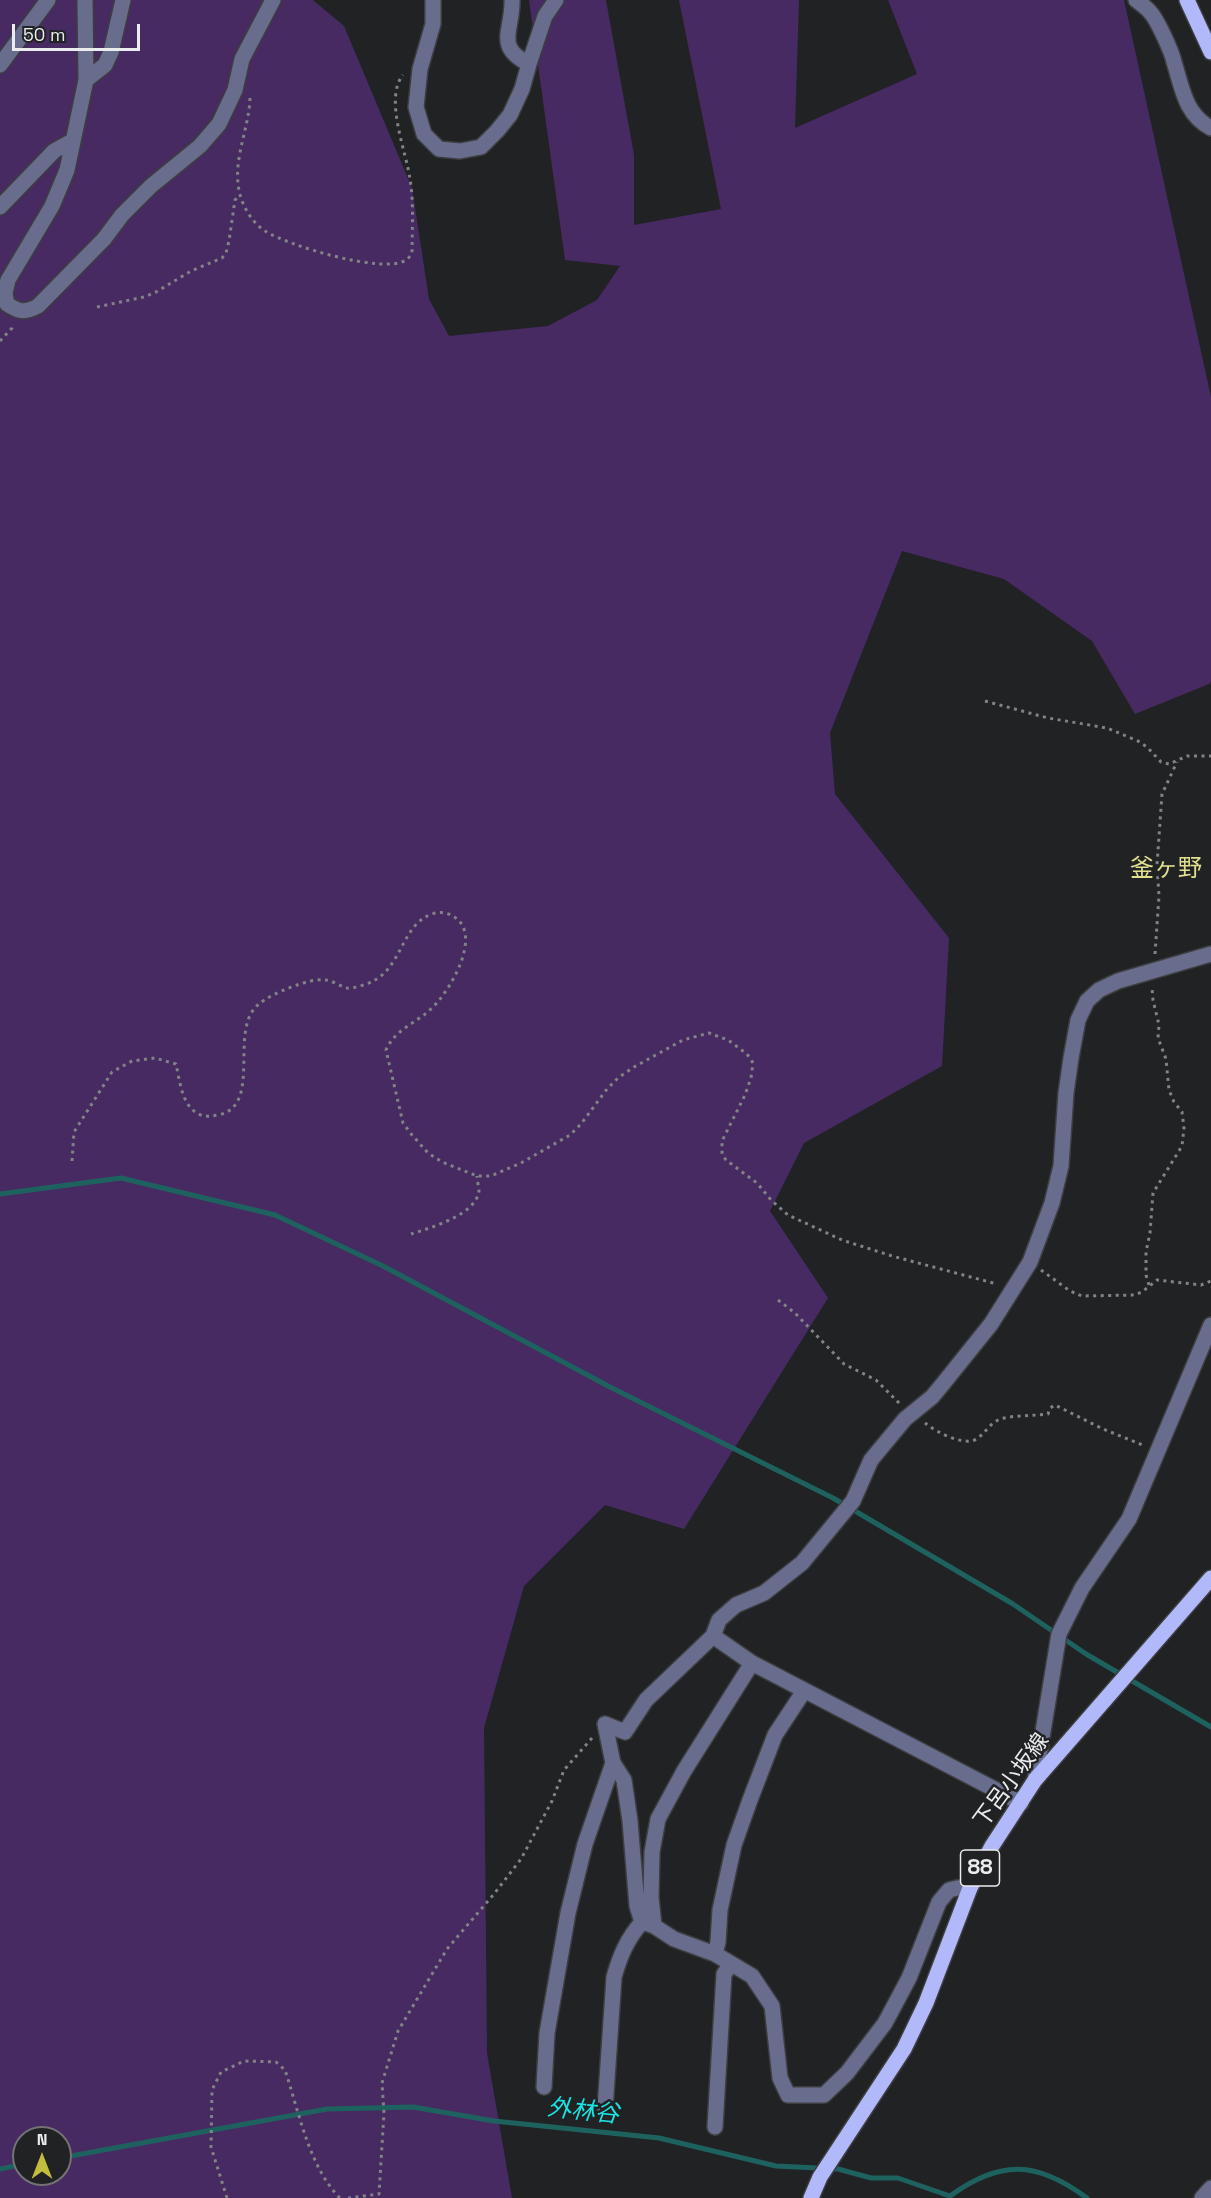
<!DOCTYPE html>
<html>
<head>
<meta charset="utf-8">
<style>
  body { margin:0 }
  #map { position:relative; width:1211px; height:2198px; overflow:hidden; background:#212224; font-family:"Space Grotesk",sans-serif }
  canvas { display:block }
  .north { position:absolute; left:12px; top:2126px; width:60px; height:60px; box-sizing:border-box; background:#212224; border:2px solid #727375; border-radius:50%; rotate:0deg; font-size:16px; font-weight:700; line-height:24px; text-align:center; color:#ebecee }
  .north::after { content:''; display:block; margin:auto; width:21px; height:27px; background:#c3bd3e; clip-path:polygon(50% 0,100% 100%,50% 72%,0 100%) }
  .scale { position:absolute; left:12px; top:24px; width:128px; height:27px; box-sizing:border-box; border:3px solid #ebecee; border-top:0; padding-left:8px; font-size:18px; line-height:21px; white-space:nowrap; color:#ebecee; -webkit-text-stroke:4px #212224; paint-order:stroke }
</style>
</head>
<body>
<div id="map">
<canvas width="1211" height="2198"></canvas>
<div class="north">N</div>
<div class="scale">50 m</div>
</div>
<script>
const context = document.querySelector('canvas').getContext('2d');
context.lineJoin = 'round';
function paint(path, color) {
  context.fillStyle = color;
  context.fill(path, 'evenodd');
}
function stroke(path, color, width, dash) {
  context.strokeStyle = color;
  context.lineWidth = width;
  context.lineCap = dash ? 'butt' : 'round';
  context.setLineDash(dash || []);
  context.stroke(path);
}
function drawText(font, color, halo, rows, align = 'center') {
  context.font = font + ' "Space Grotesk","Noto Sans JP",sans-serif';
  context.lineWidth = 5;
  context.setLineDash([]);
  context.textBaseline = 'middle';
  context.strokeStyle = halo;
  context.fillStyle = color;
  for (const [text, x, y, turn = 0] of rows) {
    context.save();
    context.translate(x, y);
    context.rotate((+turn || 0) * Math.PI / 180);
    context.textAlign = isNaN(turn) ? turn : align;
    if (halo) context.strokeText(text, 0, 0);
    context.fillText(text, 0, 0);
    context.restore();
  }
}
const green = new Path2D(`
  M0 0H313L344 26 412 188 429 299 449 336 548 326 597 300 620 266 565 260 529 0H606L634 155V225L721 209 679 0H799L795 128 917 74 888 0H1124L1211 397V681L1209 684 1135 714 1092 641 1004 579 902 551 830 733 835 794 949 938 942 1066 804 1143 770 1211 828 1298 684 1529 605 1505 524 1586 484 1728 487 2053 512 2198H0ZM24 2138H60V2174H24Z`);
const stream = new Path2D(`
  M0 1194 121 1178 275 1215 383 1266 610 1387 833 1498 1013 1604 1086 1654 1211 1727
  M60 2158 327 2109 413 2107 494 2121 659 2138 776 2166 838 2169 871 2178H898L950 2196C1001 2159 1037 2161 1087 2198
  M0 2169 24 2164`);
const path = new Path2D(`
  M250 98C249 131 230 164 241 198 245 210 253 223 265 231 287 245 383 275 406 260 407 260 412 254 412 253 412 229 414 203 410 179 406 151 384 98 403 75
  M97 307 144 297 156 292 191 271 222 258 226 253 229 241 235 200 239 196
  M0 341 12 328 13 324
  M985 701 1048 718 1107 728 1138 741 1147 747 1161 762 1169 764 1187 756H1211
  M1155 954 1159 896 1157 865 1162 794 1177 762
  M72 1161 74 1132 112 1072 132 1061 155 1058 176 1064C180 1082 182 1108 201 1115 207 1117 212 1116 218 1115 264 1106 227 1029 259 1004 270 994 311 977 326 980 333 981 340 986 347 988 354 989 367 984 373 981 402 967 402 924 432 914 441 911 450 913 457 919 481 939 449 992 432 1008 417 1023 395 1029 386 1050L403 1123 412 1135 428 1153 442 1162 477 1176H491L521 1163 570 1135 581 1124 607 1089 618 1078 634 1067 683 1040 709 1033 728 1040 747 1054 753 1063 751 1078 745 1095 722 1141V1154L726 1160 757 1183 771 1200 788 1215 842 1240 892 1256 997 1284
  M411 1234C430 1228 476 1215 479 1191 479 1187 477 1181 477 1176
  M1041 1270 1070 1291 1082 1296 1134 1295 1142 1292 1157 1280 1201 1285 1211 1281
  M1149 1285 1146 1275V1252L1150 1233 1153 1193 1182 1146 1184 1128 1182 1112 1174 1102 1169 1090 1166 1059 1158 1038 1159 1025 1153 1000 1152 988
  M778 1300 795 1313 844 1364 876 1380 901 1405
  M925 1423C936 1432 966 1448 978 1438 988 1430 991 1421 1004 1418 1018 1415 1033 1416 1048 1414L1050 1408 1055 1405 1103 1429 1145 1446
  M227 2198 211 2147 212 2090 221 2072 244 2061 276 2062 285 2070C299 2112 309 2167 340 2198
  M348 2198 379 2194 384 2113 382 2083 398 2031 447 1949 494 1894 521 1859 552 1801 564 1770 592 1738`);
const minor = new Path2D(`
  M85 0 86 80 67 170 52 206 8 280 5 293 7 304C19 312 25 313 38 306L104 239 122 215 151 186 200 146 219 124 235 90 242 59 273 0
  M433 0V24L420 69 416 107 424 134 439 149 460 151 481 147 497 131 510 115 522 89 529 64C494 46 513 31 512 0
  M1136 0C1141 4 1146 7 1150 12 1157 19 1172 52 1174 62 1182 87 1185 115 1211 128
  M529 64 545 16 556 0
  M0 65 48 0
  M86 80 105 65 111 52 123 0
  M0 207 54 151 72 141
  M713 1636 752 1663 1021 1803
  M752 1663 684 1771 658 1819 652 1852 651 1897 654 1926 674 1939 715 1954 752 1976 772 2006 780 2078 788 2095H824L847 2073 885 2023 909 1978 939 1902 949 1890 957 1888H970
  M605 1724 625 1732 646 1700 713 1636 719 1620 736 1605 764 1593 802 1563 853 1501 871 1460 905 1419 932 1397 942 1385 991 1324 1030 1262 1052 1203 1061 1166 1066 1093 1071 1058 1078 1020 1087 1001 1099 990 1118 981 1211 954
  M613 1763 624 1780 630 1821 637 1906 642 1922
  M1035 1780 1059 1634 1082 1588 1129 1519 1211 1325
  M715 1954 718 1942 720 1910 734 1845 750 1800 775 1735 804 1691
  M544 2087 547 2033 568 1913 585 1844 613 1763 605 1724
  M605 2109 614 1977C620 1956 627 1939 642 1922L654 1926
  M715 2127 724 1974 731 1964
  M1202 2198 1211 2188`);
const major = new Path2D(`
  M1187 0 1211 52
  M811 2198 820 2177 904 2049 926 2003 970 1888 992 1846 1035 1780 1211 1578`);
const shields = [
  [980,1868,39]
];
const shieldNames = [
  ["88",980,1868]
];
const streetNames = [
  ["下呂小坂線",1012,1781,-54]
];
const neighbourhoodNames = [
  ["釜ヶ野",1166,869]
];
const waterNames = [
  ["外林谷",583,2112,6]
];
paint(green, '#482a62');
stroke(stream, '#1e6260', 5);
stroke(minor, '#3d3e40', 18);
stroke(major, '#3d3e40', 18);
stroke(path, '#828385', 3, [3, 4.5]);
stroke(minor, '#696d8d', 15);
stroke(major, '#b1b9fa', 15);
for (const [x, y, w] of shields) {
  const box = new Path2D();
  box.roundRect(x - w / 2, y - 18, w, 36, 4.5);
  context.fillStyle = '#212224';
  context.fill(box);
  stroke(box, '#ebecee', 1.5);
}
drawText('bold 21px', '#ebecee', null, shieldNames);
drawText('22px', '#ebecee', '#212224', streetNames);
drawText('24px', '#e1df90', '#212224', neighbourhoodNames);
drawText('italic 24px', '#1ae4e1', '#212224', waterNames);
</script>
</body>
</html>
